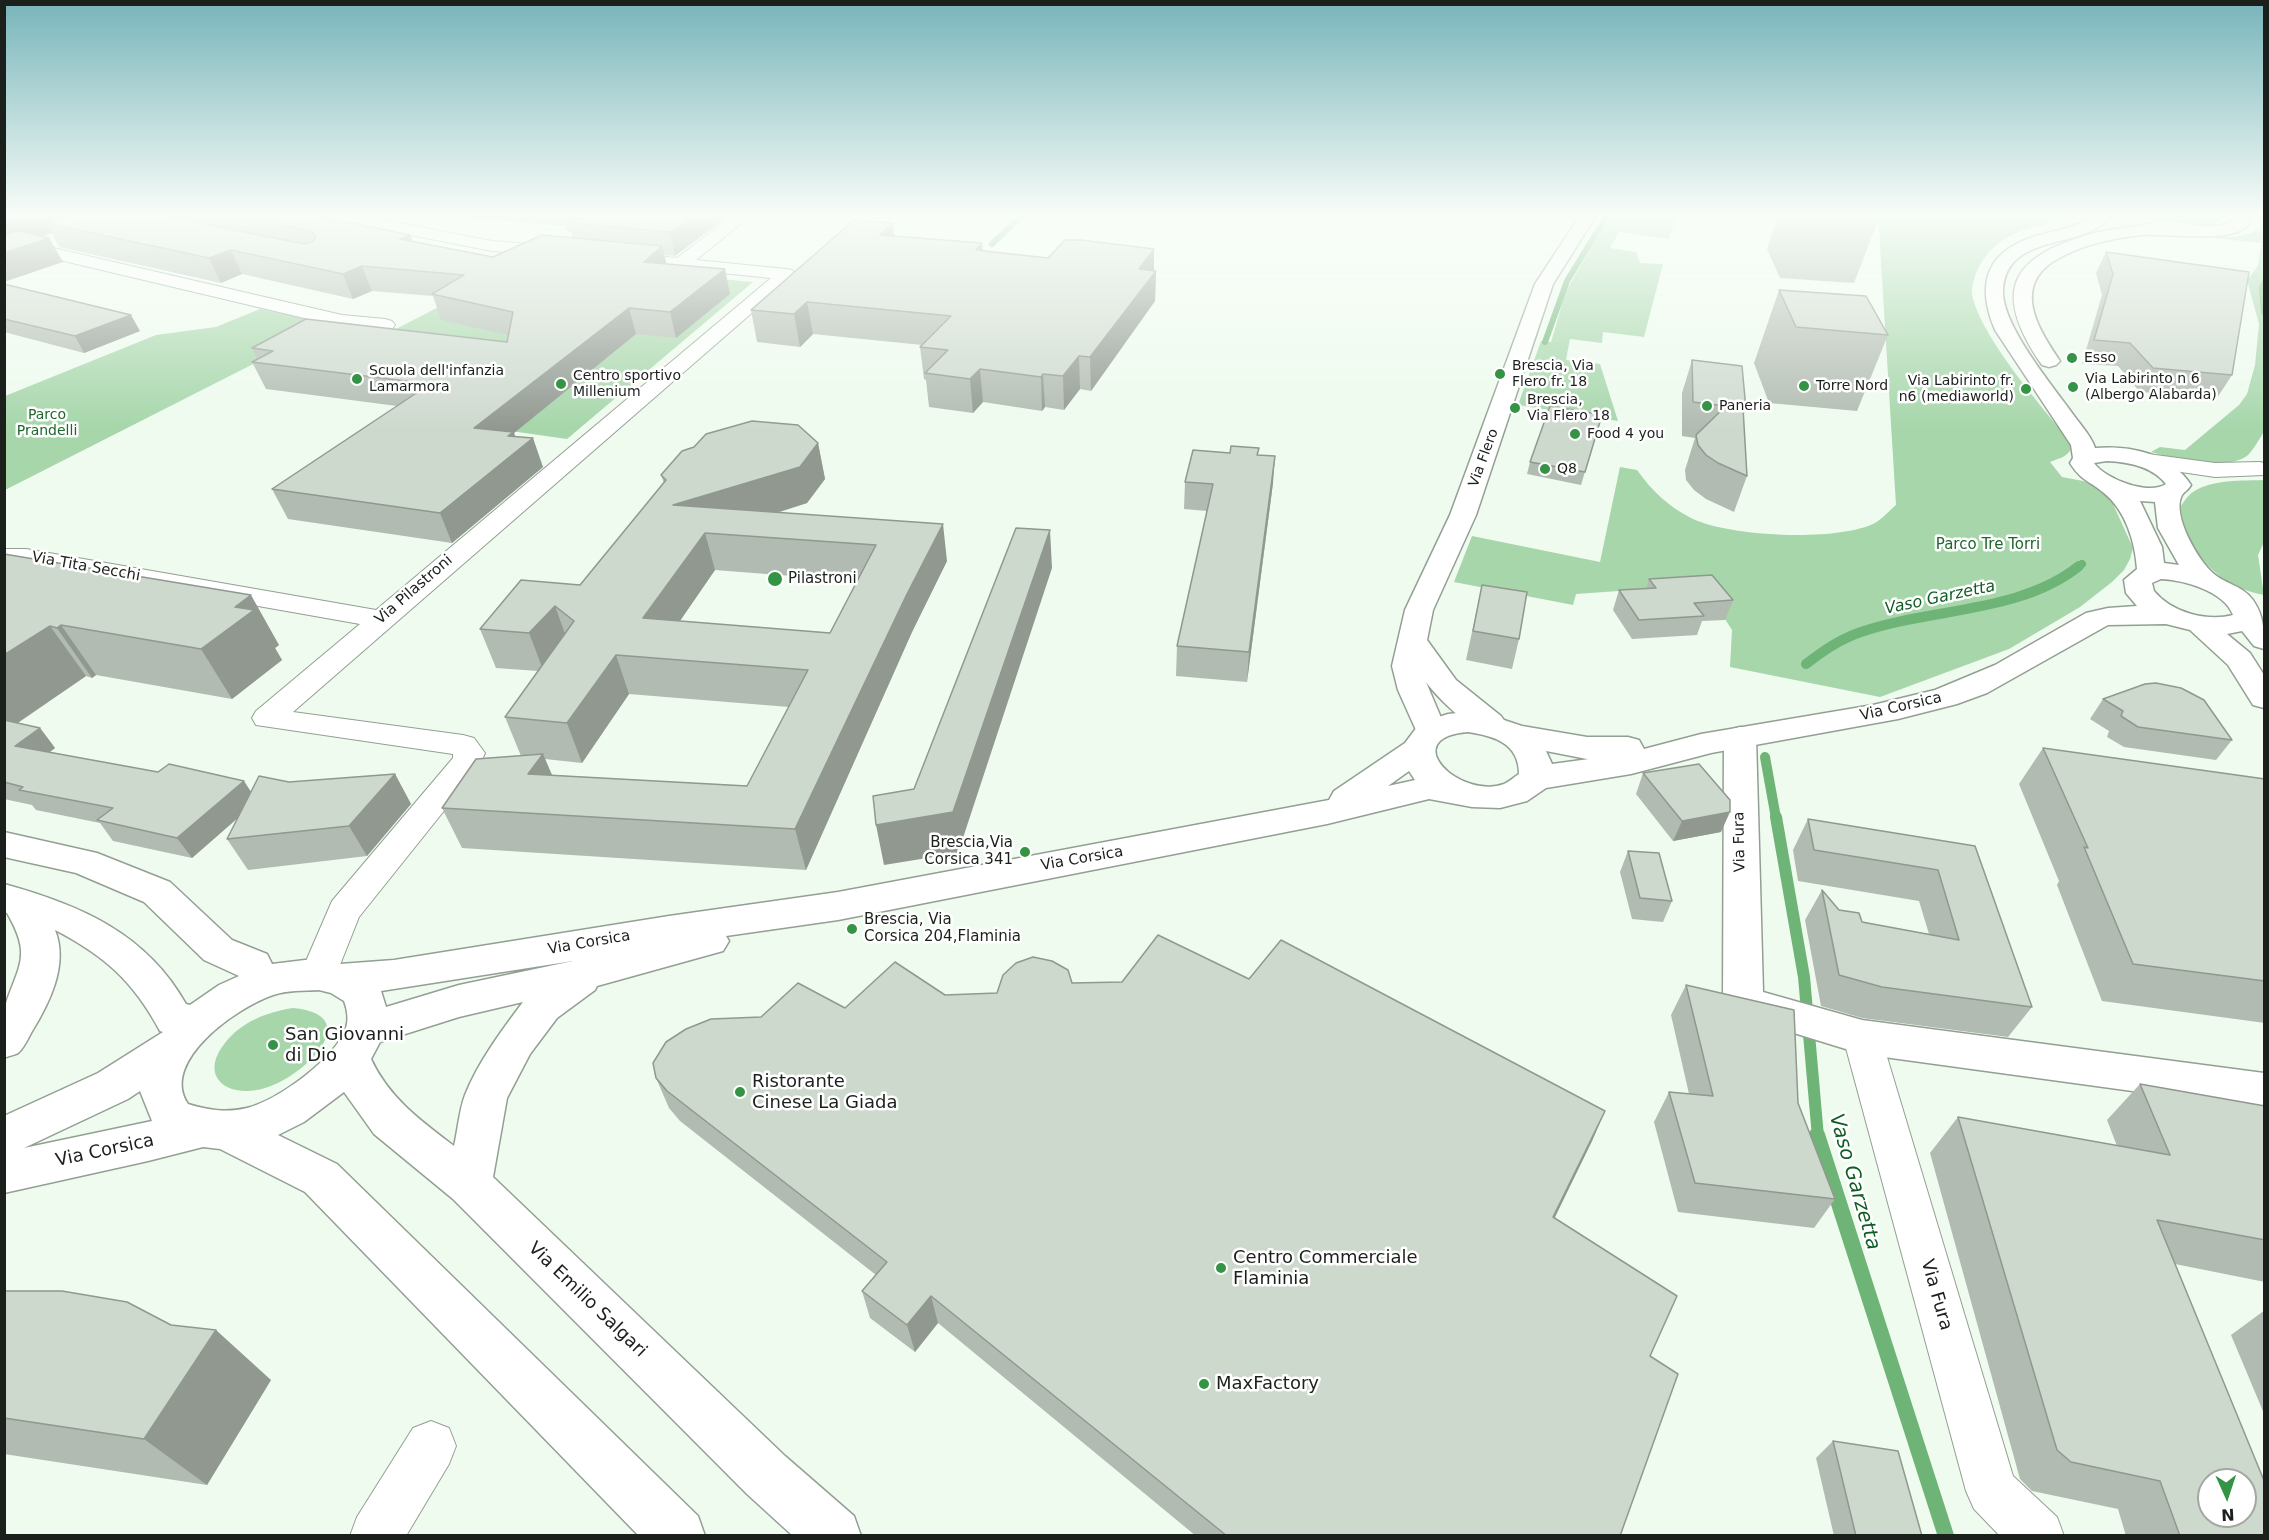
<!DOCTYPE html>
<html>
<head>
<meta charset="utf-8">
<style>
  body { margin:0 }
  #map { position:relative; width:2269px; height:1540px; overflow:hidden; background:#effbef; font-family:"DejaVu Sans",sans-serif }
  canvas { display:block }
  .frame { position:absolute; inset:0; border:6px solid #1c201c; pointer-events:none }
  .north { position:absolute; left:2197px; top:1468px; width:60px; height:60px; box-sizing:border-box; background:#fff; border:2px solid #a4a6a4; border-radius:50%; rotate:177deg; font-size:16px; font-weight:700; line-height:24px; text-align:center; color:#1c201c }
  .north::after { content:''; display:block; margin:auto; width:21px; height:27px; background:#359346; clip-path:polygon(50% 0,100% 100%,50% 72%,0 100%) }
</style>
</head>
<body>
<div id="map">
<canvas width="2269" height="1540"></canvas>
<div class="frame"></div>
<div class="north">N</div>
</div>
<script>
const context = document.querySelector('canvas').getContext('2d');
context.lineJoin = 'round';
function paint(path, color) {
  context.fillStyle = color;
  context.fill(path, 'evenodd');
}
function stroke(path, color, width, dash) {
  context.strokeStyle = color;
  context.lineWidth = width;
  context.lineCap = dash ? 'butt' : 'round';
  context.setLineDash(dash || []);
  context.stroke(path);
}
function drawText(font, color, halo, rows, align = 'center') {
  context.font = font + ' "DejaVu Sans",sans-serif';
  context.lineWidth = 5;
  context.setLineDash([]);
  context.textBaseline = 'middle';
  context.strokeStyle = halo;
  context.fillStyle = color;
  for (const [text, x, y, turn = 0] of rows) {
    context.save();
    context.translate(x, y);
    context.rotate((+turn || 0) * Math.PI / 180);
    context.textAlign = isNaN(turn) ? turn : align;
    if (halo) context.strokeText(text, 0, 0);
    context.fillText(text, 0, 0);
    context.restore();
  }
}
const green = new Path2D(`
  M1611 214H1677L1669 239 1619 232 1610 248 1636 252 1640 263 1663 264 1644 337 1603 332 1602 343 1570 339 1566 360 1600 364 1618 421 1518 405 1541 341 1551 342 1566 291Z
  M1878 214H2077C2051 225 2021 226 1999 243 1984 253 1968 281 1973 299 1985 342 2041 405 2069 441L2071 449C2066 458 2059 458 2050 462L2062 477 2094 483 2109 495 2133 548 2130 559 2124 570 2112 582 2080 607 2009 649 1880 697 1730 667 1732 630 1703 585 1576 594 1573 605 1454 582 1472 536 1600 562 1620 467 1637 470C1651 490 1669 507 1691 518 1728 537 1838 542 1875 523 1882 519 1889 511 1896 505Z
  M2133 214H2221L2223 218C2211 235 2151 221 2133 214Z
  M2257 214H2264V432C2259 439 2254 449 2248 455 2227 472 2175 459 2151 452L2160 447 2185 450 2239 405 2247 394 2255 365 2259 324 2247 280 2258 266 2261 243 2176 234C2196 235 2246 243 2260 227Z
  M528 261 753 282 567 439 440 421 392 331Z
  M260 309 332 324 5 490V396L156 335 216 327Z
  M2264 480V542L2258 555 2264 595C2221 588 2185 552 2180 507 2184 502 2188 495 2193 492 2212 479 2243 481 2264 480Z
  M293 1008C370 1015 300 1083 257 1090 223 1096 200 1074 225 1043 241 1022 267 1012 293 1008Z`);
const streamFar4 = new Path2D(`
  M992 244 1023 214
  M2264 283 2262 288 2264 312
  M1545 342 1567 281 1608 214`);
const streamFar3 = new Path2D(`
  M2077 568 2082 564`);
const streamFar2 = new Path2D(`
  M1806 664C1823 651 1840 639 1861 632 1930 608 2021 613 2079 566
  M1765 757 1776 818`);
const streamFar1 = new Path2D(`
  M1776 817 1804 977 1818 1137`);
const stream = new Path2D(`
  M1817 1135 1946 1536`);
const minor = new Path2D(`
  M321 214H354L492 241 556 246 562 247 565 251 562 255 556 256 492 251 329 219Z
  M735 214H753L696 260 786 269 792 270 795 274 792 278 293 712 463 735 474 738 485 753 479 767 359 917 332 985 319 990 306 985 300 975 332 901 453 758V754L256 725 252 718 256 711 360 624 26 565H4V549H26L376 610 771 278 623 263 617 262 614 258 617 254 623 253 677 258Z
  M32 243 342 315 385 319 392 321 395 325 392 329 385 331 342 327 26 252 24 248 26 244Z
  M2148 454 2215 463 2260 462 2264 463V475L2215 477 2140 466 2137 461 2140 456Z
  M1862 1021 1876 1026 1881 1037 2013 1476 2057 1517 2064 1536H2000L1974 1509 1966 1491 1843 1037 1848 1026Z
  M431 1421 449 1428 456 1446 449 1464 406 1536H350L357 1517 413 1428Z`);
const tertiary = new Path2D(`
  M1581 214H1597L1553 284 1476 515 1433 610 1427 640 1456 680 1501 716 1506 723 1501 730C1493 732 1486 734 1478 730 1462 721 1437 697 1426 682L1447 732 1442 739 1431 742 1420 739 1398 690 1392 666 1405 610 1450 515 1535 284Z
  M1740 727 1751 730 1756 737 1763 992 1862 1020 2264 1073V1109L1862 1054 1729 1013 1723 1002 1724 737 1729 730Z`);
const secondary = new Path2D(`
  M2095 214H2113C2086 252 2007 230 2003 290 2001 326 2057 391 2078 421 2084 429 2092 438 2095 448 2131 445 2171 454 2191 485 2189 489 2184 492 2182 495 2171 515 2199 562 2214 574 2226 584 2243 586 2253 600 2264 616 2264 630 2264 649L2254 646 2242 631 2227 634 2250 653 2264 675V708L2253 705 2228 665 2190 630 2166 624 2108 625 1987 693 1957 704 1898 719 1711 753 1631 774 1546 788 1527 801 1500 808 1472 807 1429 799 1327 824 838 920 726 936 729 941 723 951 597 986 595 990 557 1018 530 1054 507 1098 493 1177 785 1456 854 1516 861 1536H793L747 1494 453 1199 374 1134 344 1092 304 1122 278 1135 337 1164 698 1516 705 1536H639L305 1192 220 1149 203 1147 148 1161 4 1193V1116L98 1073 163 1032 160 1031C133 981 105 956 55 930 69 965 49 1004 31 1033 28 1039 23 1049 18 1053 15 1055 8 1056 4 1058 4 1044 1 1018 5 1006 19 964 32 956 7 913L4 912V884C80 905 146 933 186 1004L190 1005 219 985 239 976 204 960 144 902 76 873 4 857V832L97 853 170 882 232 940 267 954 272 964 305 960 340 964 394 960 669 916 838 892 1329 800 1334 791 1405 743 1420 723 1448 714 1468 712 1489 715 1522 726 1587 737H1628L1639 740 1644 749 1701 734 1873 705 1935 690 1995 665 2086 613 2108 608 2137 606 2126 593 2124 580 2137 569C2135 542 2126 511 2104 493 2090 481 2081 481 2070 463L2073 458 2071 445 1995 330C1975 282 1987 250 2039 235 2058 230 2079 227 2095 214ZM2107 461C2128 462 2152 466 2166 484 2149 496 2105 479 2094 463ZM2140 501 2155 502 2158 528 2179 565 2164 563 2162 547ZM2161 579C2184 580 2224 591 2233 615 2206 622 2171 612 2154 591L2152 583ZM1468 732C1494 736 1519 743 1519 774 1514 777 1509 782 1504 784 1460 800 1396 738 1468 732ZM1546 751 1587 759H1589L1552 764ZM1409 771 1415 780 1388 786ZM573 961 459 985 386 1007 381 991ZM319 990 331 993 344 1001C347 1009 349 1019 346 1028 335 1059 278 1100 247 1108 226 1113 208 1110 188 1104 159 1061 238 1007 273 995 287 990 304 991 319 990ZM523 1002C502 1030 478 1062 465 1095 459 1111 458 1129 454 1146 421 1121 389 1098 371 1059L380 1042 459 1017ZM140 1091 152 1121 24 1148 128 1099Z
  M2229 214H2246L2250 223C2234 245 2168 233 2142 235 2113 238 2080 245 2054 261 2012 288 2039 330 2060 361L2056 365 2049 367 2042 365C1988 287 2014 254 2099 232 2116 228 2133 228 2149 224 2153 224 2156 220 2161 220 2185 221 2209 233 2233 221Z`);
const wall = new Path2D(`
  M4 214H307L410 235 413 242 493 257 573 238 571 232 567 231 566 226 423 214H731L675 256 664 255 666 264 730 294 676 338 636 334 514 433 515 437 543 467 452 543 288 519 272 489 397 406 266 389 252 362 257 359 252 348 507 342 508 335 441 320 433 296 372 291 353 299 242 274 221 283 59 247 52 233 42 237 63 262Z
  M1779 214H1879L1880 215 1854 283 1780 278 1767 249Z
  M894 236 982 243 983 251 1156 271 1155 301 1091 391 1080 389 1064 410 1045 407 1042 411 983 402 973 413 929 407 926 380 924 379 920 347 922 345 813 334 800 347 757 342 751 310Z
  M2106 252 2232 375 2217 398 2140 392 2118 366 2082 364 2102 295 2096 273Z
  M4 284 140 331 84 353 4 332Z
  M1779 290 1888 335 1857 411 1769 403 1754 363Z
  M1692 360 1746 409 1743 416 1747 476 1734 512 1706 499 1694 490 1686 480 1685 470 1695 438 1682 436V393Z
  M1602 415 1581 485 1527 474 1530 462Z
  M818 443 825 479 807 503 777 513 947 561 912 632 806 870 462 848 442 808 521 756 505 717 538 671 496 668 480 629 580 585 664 483 661 475ZM715 570 857 581 830 633 680 621ZM629 694 789 707 747 786 552 775 545 759 582 763Z
  M1259 448 1258 455 1273 483 1247 682 1176 676 1177 646 1207 511 1184 509 1185 482 1230 453Z
  M4 554 279 645 275 648 282 660 232 699 96 675 92 678 86 676 18 723 40 728 55 748 50 752 251 792 289 782 395 774 411 804 367 856 248 870 227 839 238 818 192 858 113 841 100 823 36 810 32 805 4 799Z
  M1649 579 1733 600 1725 620 1702 621 1697 635 1632 639 1613 610 1619 590 1646 589Z
  M1482 585 1519 639 1512 669 1466 660Z
  M2103 699 2232 740 2216 760 2124 747 2107 737 2109 731 2090 719Z
  M2043 748 2265 779V1023L2102 1001 2057 885 2059 881 2019 784Z
  M1643 773 1721 832 1673 841 1636 794Z
  M1808 819 1975 846 2032 1007 2008 1037 1862 1018 1821 1006 1805 920 1822 890 1839 910 1862 922 1929 934 1919 901 1798 881 1793 850Z
  M1628 851 1672 901 1663 922 1632 919 1620 872Z
  M1249 979 1605 1111 1592 1141 1554 1218 1650 1356 1620 1536H1196L938 1323 915 1352 870 1318 862 1291 876 1275 680 1121 669 1108 656 1078 761 1017 845 1008 945 995 997 993 1072 983Z
  M1686 985 1798 1103 1835 1199 1814 1228 1678 1212 1654 1122 1669 1092 1689 1094 1671 1015Z
  M2140 1084 2265 1106V1282L2175 1264 2265 1536H2126L2118 1509 2032 1491 2020 1479 1930 1153 1958 1117 2117 1146 2107 1120Z
  M4 1291 271 1380 207 1485 4 1454Z
  M2265 1310V1416L2231 1335Z
  M1833 1441 1922 1536H1834L1816 1458Z`);
const shadedWall = new Path2D(`
  M4 214H113L46 223 52 233 4 248Z
  M695 214H731L675 256 670 232Z
  M893 223 896 252 880 235Z
  M410 235 419 259 400 239Z
  M49 238 63 262 4 282V253Z
  M982 243 984 273 976 250Z
  M662 246 668 270 644 262Z
  M1154 249V273L1156 271 1155 301 1091 391 1090 357 1139 269Z
  M231 250 242 274 221 283 209 258Z
  M362 266 372 291 353 299 343 274Z
  M725 269 730 294 676 338 670 312Z
  M807 302 813 334 800 347 794 314Z
  M629 308 636 334 514 433 520 449 533 438 543 467 452 543 440 513 474 428Z
  M131 315 140 331 84 353 75 336Z
  M1079 356 1080 389 1064 410 1063 376Z
  M980 369 983 402 973 413 970 379Z
  M1043 374 1045 407 1042 411 1041 377Z
  M818 443 825 479 807 503 711 533H705L715 570 655 657 643 618 673 505Z
  M1275 456 1273 483 1247 682 1249 652Z
  M943 524 947 561 912 632 806 870 795 829 907 594Z
  M1050 530 1052 568 958 853 884 865 876 825 953 812Z
  M251 595 279 645 275 648 282 660 232 699 201 649 235 607Z
  M555 606 569 645 544 672 529 633Z
  M61 625 96 675 92 678 57 628Z
  M50 626 86 676 4 732V655Z
  M616 655 629 694 582 763 567 723Z
  M40 728 55 748 31 766 15 746Z
  M543 754 560 794 528 774Z
  M395 774 411 804 367 856 349 826Z
  M244 781 257 801 192 858 177 838Z
  M1730 812 1721 832 1673 841 1682 821Z
  M1605 1111 1592 1141 1541 1246 1553 1217Z
  M931 1296 938 1323 915 1352 907 1325Z
  M216 1330 271 1380 207 1485 144 1439Z`);
const building = new Path2D(`
  M4 214H26L4 221Z
  M75 214H156L304 244 312 242 316 237 311 231 226 214H307L410 235 400 239 493 257 542 235 662 246 644 262 725 269 670 312 629 308 474 428 513 432 508 436 533 438 440 513 272 489 430 384 252 362 273 351 252 348 306 319 507 342 513 312 432 294 464 275 362 266 343 274 231 250 209 258 46 223Z
  M588 214H695L670 232 569 223Z
  M1859 214H1879L1880 215Z
  M854 220 893 223 880 235 982 243 976 250 1048 258 1065 240H1081L1154 249 1139 269 1156 271 1090 357 1079 356 1063 376 1043 374 1041 377 980 369 970 379 925 373 948 350 920 347 951 316 807 302 794 314 751 310Z
  M19 231 49 238 4 253V235Z
  M2106 252 2249 272 2232 375 2153 368 2130 343 2094 340 2113 274Z
  M4 284 131 315 75 336 4 319Z
  M1779 290 1866 296 1888 335 1796 327Z
  M1692 360 1742 366 1746 409 1743 408 1747 476 1718 463 1706 455 1698 445 1696 435 1726 406 1693 402Z
  M1550 406 1602 415 1585 472 1530 462Z
  M752 421 798 425 818 443 800 467 673 505 943 524 907 594 795 829 442 808 476 759 543 754 528 774 747 786 808 670 616 655 567 723 505 717 574 621 555 606 529 633 480 629 521 580 580 585 666 480 661 475 682 451 694 447 706 434ZM705 533 876 545 830 633 643 618Z
  M1231 446 1259 448 1257 455 1275 456 1249 652 1177 646 1213 484 1185 482 1193 450 1230 453Z
  M1016 528 1050 530 953 812 876 825 873 796 914 789Z
  M4 554 251 595 235 607 254 610 201 649 61 625 57 628 50 626 4 655Z
  M1712 575 1733 600 1694 603 1704 616 1639 620 1619 590 1656 588 1649 579Z
  M1482 585 1527 592 1519 639 1473 631Z
  M2156 683 2181 688 2204 700 2232 740 2138 727 2121 716 2123 711 2103 699 2145 684Z
  M4 720 40 728 15 746 158 772 169 764 244 781 177 838 97 820 113 808 19 790 23 787 4 782Z
  M2043 748 2265 779V981L2133 964 2084 847 2088 848Z
  M1699 764 1730 800V812L1682 821 1643 773Z
  M395 774 349 826 227 839 259 776 289 782Z
  M1808 819 1975 846 2032 1007 1882 987 1839 975 1822 890 1839 910 1859 913 1862 922 1959 940 1938 870 1814 850Z
  M1628 851 1659 853 1672 901 1640 898Z
  M1158 935 1249 979 1281 940 1605 1111 1553 1217 1677 1296 1650 1356 1678 1374 1620 1536H1227L931 1296 907 1325 862 1291 887 1262 667 1091 656 1078 653 1063 666 1042 686 1029 711 1019 761 1017 798 983 845 1008 895 962 945 995 997 993 1003 975 1016 963 1033 957 1052 961 1068 970 1072 983 1122 982Z
  M1686 985 1794 1010 1798 1103 1835 1199 1695 1183 1669 1092 1713 1096Z
  M2140 1084 2265 1106V1240L2157 1220 2265 1483V1536H2180L2160 1481 2071 1462 2057 1450 1958 1117 2170 1155ZM2209 1480H2245V1516H2209Z
  M4 1291H62L127 1302 171 1325 216 1330 144 1439 4 1418Z
  M1833 1441 1898 1451 1922 1536H1856Z`);
const markers = [
  [2072,358,6,"#359346"],
  [1500,374,6,"#359346"],
  [357,379,6,"#359346"],
  [561,384,6,"#359346"],
  [1804,386,6,"#359346"],
  [2073,387,6,"#359346"],
  [2026,389,6,"#359346"],
  [1707,406,6,"#359346"],
  [1515,408,6,"#359346"],
  [1575,434,6,"#359346"],
  [1545,469,6,"#359346"],
  [775,579,8,"#359346"],
  [1025,852,6,"#359346"],
  [852,929,6,"#359346"],
  [273,1045,6,"#359346"],
  [740,1092,6,"#359346"],
  [1221,1268,6,"#359346"],
  [1204,1384,6,"#359346"]
];
const farPoinames = [
  ["Esso",2084,358],
  ["Brescia, Via",1512,366],
  ["Flero fr. 18",1512,382],
  ["Scuola dell'infanzia",369,371],
  ["Lamarmora",369,387],
  ["Centro sportivo",573,376],
  ["Millenium",573,392],
  ["Via Labirinto n 6",2085,379],
  ["(Albergo Alabarda)",2085,395],
  ["Via Labirinto fr.",2014,381,"right"],
  ["n6 (mediaworld)",2014,397,"right"],
  ["Torre Nord",1816,386],
  ["Brescia,",1527,400],
  ["Via Flero 18",1527,416],
  ["Paneria",1719,406],
  ["Food 4 you",1587,434],
  ["Q8",1557,469]
];
const farParknames = [
  ["Parco",47,415],
  ["Prandelli",47,431]
];
const farStreetnames = [
  ["Via Flero",1484,458,-70]
];
const parkNames = [
  ["Parco Tre Torri",1988,545]
];
const streetNames = [
  ["Via Tita Secchi",86,567,10],
  ["Via Pilastroni",414,590,-41],
  ["Via Corsica",1901,707,-13],
  ["Via Fura",1740,842,-91],
  ["Via Corsica",1082,859,-10],
  ["Via Corsica",589,943,-10]
];
const poiNames = [
  ["Pilastroni",788,579],
  ["Brescia,Via",1013,843,"right"],
  ["Corsica 341",1013,860,"right"],
  ["Brescia, Via",864,920],
  ["Corsica 204,Flaminia",864,937]
];
const waterNames = [
  ["Vaso Garzetta",1940,598,-12]
];
const nearPoinames = [
  ["San Giovanni",285,1035],
  ["di Dio",285,1056],
  ["Ristorante",752,1082],
  ["Cinese La Giada",752,1103],
  ["Centro Commerciale",1233,1258],
  ["Flaminia",1233,1279],
  ["MaxFactory",1216,1384]
];
const nearStreetnames = [
  ["Via Corsica",105,1151,-12],
  ["Via Fura",1936,1295,74],
  ["Via Emilio Salgari",587,1300,44]
];
const nearWaternames = [
  ["Vaso Garzetta",1854,1182,74]
];
paint(green, '#a6d6aa');
stroke(streamFar4, '#6eb476', 6);
stroke(streamFar3, '#6eb476', 8);
stroke(streamFar2, '#6eb476', 10);
stroke(streamFar1, '#6eb476', 12);
stroke(stream, '#6eb476', 16);
stroke(minor, '#949f94', 2);
stroke(tertiary, '#949f94', 3);
stroke(secondary, '#949f94', 3);
paint(minor, '#fff');
paint(tertiary, '#fff');
paint(secondary, '#fff');
paint(wall, '#b1bbb1');
paint(shadedWall, '#909890');
paint(building, '#ced9ce');
stroke(building, '#909890', 1.5);
const sky = context.createLinearGradient(0, 0, 0, 430);
sky.addColorStop(0, '#77b4ba');
sky.addColorStop(0.5, '#f8fdf8');
sky.addColorStop(1, '#f8fdf800');
context.fillStyle = sky;
context.fillRect(0, 0, 2269, 430);
for (const [x, y, r, color] of markers) {
  const dot = new Path2D();
  dot.arc(x, y, r, 0, 2 * Math.PI);
  context.fillStyle = color;
  context.fill(dot);
  stroke(dot, '#fff', 2);
}
drawText('14px', '#1c201c', '#fff', farPoinames, 'left');
drawText('14px', '#1d662c', '#fff', farParknames);
drawText('14px', '#1c201c', '#fff', farStreetnames);
drawText('15px', '#1d662c', '#fff', parkNames);
drawText('15px', '#1c201c', '#fff', streetNames);
drawText('15px', '#1c201c', '#fff', poiNames, 'left');
drawText('italic 16px', '#105d23', '#fff', waterNames);
drawText('18px', '#1c201c', '#fff', nearPoinames, 'left');
drawText('18px', '#1c201c', '#fff', nearStreetnames);
drawText('italic 20px', '#105d23', '#fff', nearWaternames);
</script>
</body>
</html>
